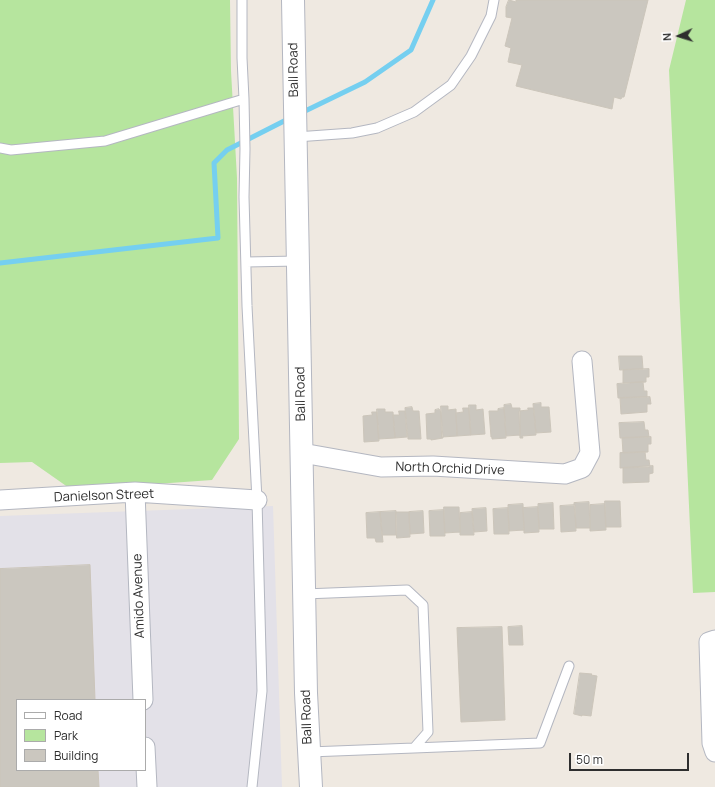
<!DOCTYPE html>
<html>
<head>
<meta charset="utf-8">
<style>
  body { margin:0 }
  #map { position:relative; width:715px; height:787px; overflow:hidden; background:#efe9e1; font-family:Manrope,sans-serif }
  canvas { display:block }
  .legend { position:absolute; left:16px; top:699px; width:130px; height:72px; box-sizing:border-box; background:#fff; border:1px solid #ababab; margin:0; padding:5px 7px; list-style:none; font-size:12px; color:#2e2e2e }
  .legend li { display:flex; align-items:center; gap:8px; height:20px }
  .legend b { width:20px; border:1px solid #ababab }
  .north { position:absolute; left:659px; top:16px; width:40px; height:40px; -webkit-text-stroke:3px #fff; paint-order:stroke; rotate:266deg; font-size:11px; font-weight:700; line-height:16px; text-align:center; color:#2e2e2e }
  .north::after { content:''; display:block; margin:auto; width:14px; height:18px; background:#2e2e2e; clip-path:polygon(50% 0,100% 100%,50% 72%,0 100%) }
  .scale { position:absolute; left:569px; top:753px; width:120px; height:18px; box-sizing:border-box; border:2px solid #2e2e2e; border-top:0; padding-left:5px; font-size:12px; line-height:14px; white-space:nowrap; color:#2e2e2e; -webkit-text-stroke:3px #fff; paint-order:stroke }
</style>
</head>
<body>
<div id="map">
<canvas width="715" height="787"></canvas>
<ul class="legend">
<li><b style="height:5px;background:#fff"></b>Road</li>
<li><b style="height:11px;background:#b6e59e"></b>Park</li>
<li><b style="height:11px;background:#cbc7bf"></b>Building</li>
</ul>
<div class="north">N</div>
<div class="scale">50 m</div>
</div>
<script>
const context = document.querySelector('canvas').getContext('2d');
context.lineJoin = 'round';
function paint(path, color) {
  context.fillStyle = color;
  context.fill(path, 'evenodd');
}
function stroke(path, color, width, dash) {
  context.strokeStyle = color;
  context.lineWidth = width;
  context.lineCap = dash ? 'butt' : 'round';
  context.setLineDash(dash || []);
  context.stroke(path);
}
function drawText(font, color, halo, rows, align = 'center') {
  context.font = font + ' Manrope,sans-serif';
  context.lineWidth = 3;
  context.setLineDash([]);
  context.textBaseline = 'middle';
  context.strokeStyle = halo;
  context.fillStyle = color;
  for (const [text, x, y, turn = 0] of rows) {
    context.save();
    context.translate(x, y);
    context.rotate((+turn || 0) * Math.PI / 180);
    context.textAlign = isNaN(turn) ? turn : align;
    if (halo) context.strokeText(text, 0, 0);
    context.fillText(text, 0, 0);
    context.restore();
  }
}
const industrial = new Path2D(`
  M273 506 282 787H0V516ZM17 700H145V770H17Z`);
const green = new Path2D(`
  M0 0H230L231 71 237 178 239 439 212 480 72 490 32 462 0 463Z
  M686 0H715V592L693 593 669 70Z`);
const stream = new Path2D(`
  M301 113 365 82 411 50 433 0
  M0 263 218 238 214 163 227 150 290 118`);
const building = new Path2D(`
  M509 0 516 2V0H648L624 97H622L621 99 614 97 612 109 516 86 522 65 508 62 511 48 505 46 512 18 506 17V7Z
  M619 356H642L643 369 620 370Z
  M649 369V377H646V382L623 383V370Z
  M643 382 644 391H647V397L618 398 617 384Z
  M650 397 651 404H647V412L621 414 620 398Z
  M541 403V407H549L551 432 536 433 533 404Z
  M511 404 512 408H520V435L506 436 504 405Z
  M469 405H476V410L483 409 485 434 471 435Z
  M441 406H448V410L456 409 457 436 442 437Z
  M412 407 413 411H419L421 439H408L405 408Z
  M463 408H469L471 435 457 436 456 413 463 412Z
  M504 408 506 438 492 439V437H491L489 411H498V409Z
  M528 408H533L534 410 536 435 522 436 523 438H520L519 411 528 410Z
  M377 409H385V412H393L395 438 379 439Z
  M439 409 441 412 443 438 431 440V439H427L426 414 435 413V410Z
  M399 411H405L407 437 395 438 393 415H399Z
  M372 412H377L379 441 364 442 363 416 372 415Z
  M644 422 645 430H648L649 437 620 438 619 423Z
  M651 437V444H648V452L623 453 622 438Z
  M645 452 646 460H649L650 467 620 468V453Z
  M653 466V473L649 474V482L623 483V468Z
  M605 501H620L621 527H606Z
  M589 502 590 528H576L574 503Z
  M553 503 554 529H539L538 504Z
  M523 504 524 530 509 531 508 505Z
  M605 504 606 530 590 531V505Z
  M575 505 576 531 561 532 560 506Z
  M444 507H459L460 532 445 533Z
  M538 507 539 532 524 533 523 508Z
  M486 508 487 531 474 532 472 509Z
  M508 508 509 534H494L493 509Z
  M444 510 445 536H430L429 511Z
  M396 511V535H382L380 512Z
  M423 511 424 533 410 534 409 512Z
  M380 512 383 542H376L375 538H367L366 513Z
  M396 512H409L410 537 397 538Z
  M472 512 474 535H460V513Z
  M90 565 95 700H17V770H98L99 787H0V569Z
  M522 626 523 645H509L508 627Z
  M502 627 505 720 461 722 457 628Z
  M580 673 592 674 591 675 597 676 591 716 582 715V716L574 714Z`);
const lane = new Path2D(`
  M244 99 245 149 244 197 247 306 257 500 262 691 252 787
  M296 137 352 133 377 128 414 112 451 85 471 56 491 16 494 0
  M0 148 11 150 105 141 244 99 242 58V0
  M246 262 298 261
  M304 594 407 590 423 605 428 732 414 748 309 752
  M414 748 540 743 569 666`);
const street = new Path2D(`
  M302 453 381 467 433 466 565 474 582 468 590 453 582 361
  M135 492 143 700
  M0 500 135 492 257 500
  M715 640 709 642 712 743 715 752
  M145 747 147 787`);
const secondary = new Path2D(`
  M293 0 306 693 311 787`);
const streetNames = [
  ["Ball Road",294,70,-91],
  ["Ball Road",301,394,-91],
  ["North Orchid Drive",450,469,2],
  ["Danielson Street",104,496,-2],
  ["Amido Avenue",139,596,-92],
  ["Ball Road",307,717,-92]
];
paint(industrial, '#e3e1e8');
paint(green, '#b6e59e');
stroke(stream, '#75cff0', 5);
paint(building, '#cbc7bf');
stroke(building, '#cbc5ba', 1);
stroke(lane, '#b4b7c1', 11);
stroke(street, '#b4b7c1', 21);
stroke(secondary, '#b4b7c1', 24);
stroke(lane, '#fff', 9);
stroke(street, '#fff', 19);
stroke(secondary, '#fff', 22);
drawText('13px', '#2e2e2e', '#fff', streetNames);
</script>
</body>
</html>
